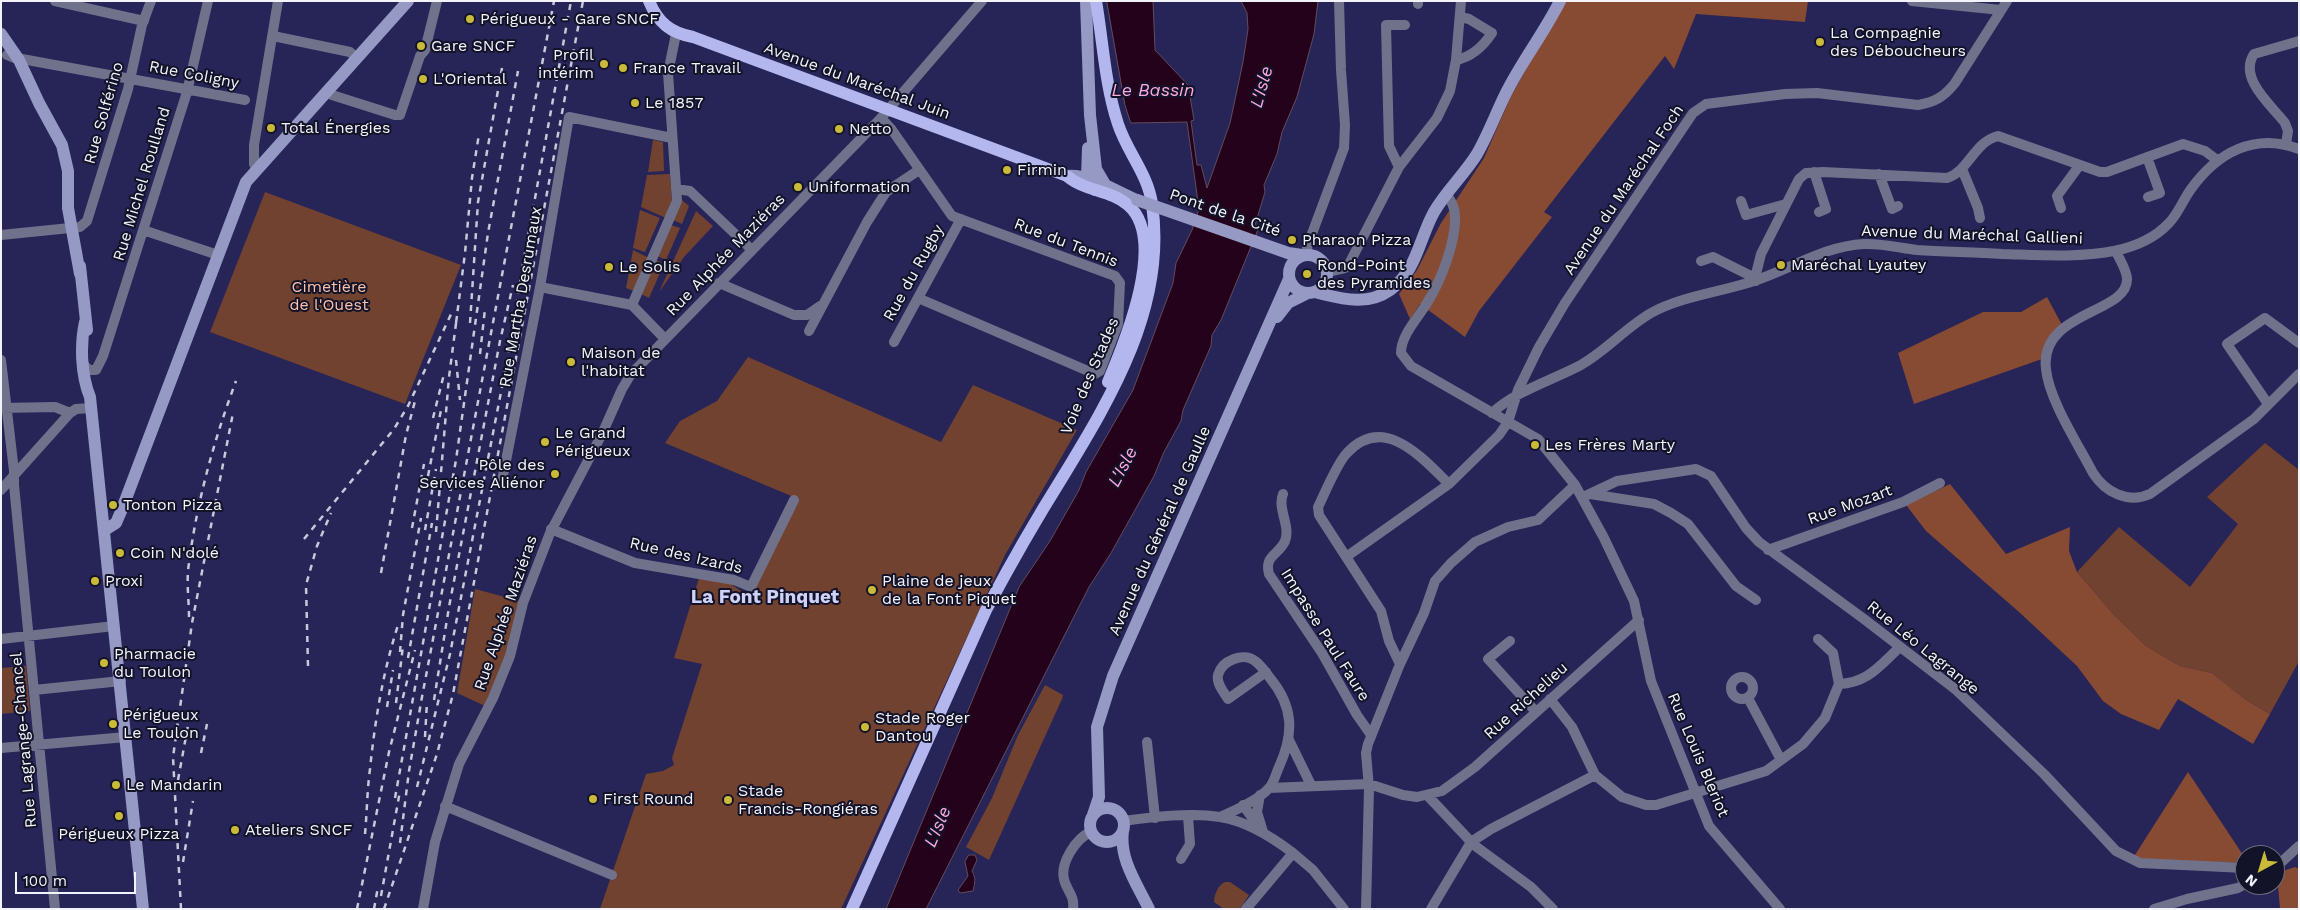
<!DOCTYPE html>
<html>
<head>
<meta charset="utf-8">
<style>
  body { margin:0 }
  #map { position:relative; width:2300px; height:910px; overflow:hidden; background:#272458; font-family:"Work Sans",sans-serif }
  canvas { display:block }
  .frame { position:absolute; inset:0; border:2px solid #f3f4fb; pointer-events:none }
  .north { position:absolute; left:2235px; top:845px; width:50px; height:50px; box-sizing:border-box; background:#121228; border:1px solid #6c6c7c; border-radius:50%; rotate:219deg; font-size:14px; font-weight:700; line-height:20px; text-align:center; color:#f3f4fb }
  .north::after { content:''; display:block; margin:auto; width:18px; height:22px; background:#caba3a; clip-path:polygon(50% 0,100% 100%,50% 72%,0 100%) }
  .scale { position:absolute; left:15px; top:872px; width:121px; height:22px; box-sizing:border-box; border:2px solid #f3f4fb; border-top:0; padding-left:6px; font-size:15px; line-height:18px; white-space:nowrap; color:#f3f4fb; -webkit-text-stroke:4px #121228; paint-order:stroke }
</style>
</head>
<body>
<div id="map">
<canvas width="2300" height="910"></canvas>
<div class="frame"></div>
<div class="north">N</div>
<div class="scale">100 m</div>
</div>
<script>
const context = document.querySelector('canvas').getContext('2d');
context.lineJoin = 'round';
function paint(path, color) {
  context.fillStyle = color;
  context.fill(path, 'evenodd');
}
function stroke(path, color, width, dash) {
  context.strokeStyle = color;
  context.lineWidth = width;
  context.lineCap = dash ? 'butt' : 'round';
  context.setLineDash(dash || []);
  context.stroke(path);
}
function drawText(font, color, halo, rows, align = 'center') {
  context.font = font + ' "Work Sans",sans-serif';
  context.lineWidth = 4;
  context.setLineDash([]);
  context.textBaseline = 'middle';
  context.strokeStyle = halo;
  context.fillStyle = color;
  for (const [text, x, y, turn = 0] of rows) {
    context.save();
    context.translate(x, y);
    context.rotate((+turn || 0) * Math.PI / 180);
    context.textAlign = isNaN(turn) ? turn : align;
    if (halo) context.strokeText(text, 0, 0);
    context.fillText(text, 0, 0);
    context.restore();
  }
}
const green = new Path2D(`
  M653 140 663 142 664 171 648 172Z
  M670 174 672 203 666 218 641 207 647 175Z
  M265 192 461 265 405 404 210 332Z
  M682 200 689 206 682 224 673 220Z
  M640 210 660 218 645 252 633 248Z
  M696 211 713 226 684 257 659 292Z
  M671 225 680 228 666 260 657 256Z
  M633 250 649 258 634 291 626 288Z
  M656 260 664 264 649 298 641 294Z
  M748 357 941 442 973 385 1077 430 1005 555 841 909H600L646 774 663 771 674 765 672 758 702 664 674 658 699 578 728 582 751 598 796 498 665 443 680 421 717 401Z
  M2265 443 2299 470V661L2270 714 2246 700 2212 673 2180 666 2146 646 2114 615 2077 572 2119 527 2190 587 2238 524 2207 497Z
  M475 589 520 601 507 655 485 706 457 693Z
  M26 666 30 711 1 714V668Z
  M1045 685 1063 695 1062 699 989 860 966 847 992 798 1018 735Z
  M1225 882H1230L1249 895 1240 909H1224L1214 902C1214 895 1218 885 1225 882Z`);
const forest = new Path2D(`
  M1565 1H1808L1805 22 1696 14 1674 69 1665 56 1544 212 1552 217 1479 311 1465 337 1420 304 1410 319 1399 294 1417 270 1441 223 1484 158 1511 96Z
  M2047 297 2062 325C2050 334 2044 343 2042 359L1914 404 1898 353 1983 312H2021Z
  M1950 484 2006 554 2070 527 2069 551 2077 572 2114 615 2146 646 2180 666 2212 673 2246 700 2270 714 2253 744 2178 699 2159 730 2121 714 2103 701 2077 666 2019 612 1926 531 1906 505Z
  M2188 772 2245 858V863L2146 861 2133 858Z
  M2295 867 2299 869V909H2280L2277 873Z`);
const water = new Path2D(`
  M1107 1H1153L1155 50 1188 85 1194 120 1191 121 1197 165H1201L1207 188 1230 123 1243 62 1248 29 1247 13 1241 1H1318L1314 34 1297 97 1282 132 1277 154 1264 185 1265 192 1255 225 1259 227 1257 232 1221 320 1212 335 1211 346 1183 410 1181 421 1164 452 1154 476 1111 553 1089 587 926 909H886L1019 587 1050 541 1079 490 1086 472 1133 390 1173 283 1176 263 1192 230 1199 209 1187 122 1131 123 1130 121 1125 105Z
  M969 855H975L977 860 972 871C976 878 975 883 973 891L960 893 958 890 968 876 965 862Z`);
const street = new Path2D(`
  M55 1 144 21
  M1418 1V4
  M1912 1 2001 10
  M273 36 350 52 357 58
  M7 55 19 60 22 59 245 100
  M1456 60C1472 57 1484 45 1492 33L1469 19 1460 17
  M327 91 332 95 395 115H400L420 56 425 50 437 1
  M881 118 892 130 952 216 1115 276 1120 283 1118 324 1100 371 1095 374 918 298
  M2286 144 2288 131 2285 123C2271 105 2238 78 2254 54L2299 41
  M2147 157 2160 193 2148 197
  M1399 167 1389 146 1386 25H1405
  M256 169 254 164V145L278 1
  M1962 169 1978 208 1980 218
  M1814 172 1826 209 1819 212
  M1879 174 1892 209 1898 206
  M676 189 690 191 752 250
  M1447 195C1451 201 1455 207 1455 216 1456 242 1441 281 1427 303 1418 318 1401 335 1401 353L1411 366 1538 439 1575 485 1604 538 1634 601 1651 681 1709 826 1780 909
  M1741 201 1746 215 1786 204
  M2061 208 2057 196 2079 166
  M143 230 218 255
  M1 235 80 227 87 221 128 89 142 25 151 1
  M2116 251C2119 259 2127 270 2127 279 2128 314 2039 311 2046 369 2049 400 2078 444 2093 473 2105 492 2128 504 2150 494L2254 419 2299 374
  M1308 254 1307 247 1344 148 1345 125 1341 70 1339 1
  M1701 261 1713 257 1755 278
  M1327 272 1345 268 1349 264 1399 167 1437 118 1450 91 1456 60 1461 1
  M1756 281 1755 278 1761 254 1799 179 1806 173 1823 172 1947 178C1969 171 1974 142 1998 136L2100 172H2107L2183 144 2205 151 2217 160
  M719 283 794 315H807L820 306
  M540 287 632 305 665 339
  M632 305 677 201 668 73 676 34
  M809 331 867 222 886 192 919 170
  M894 342 961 219
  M1 360 14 471V485L55 909
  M84 365 89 370H96L103 356 187 92 208 1
  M2268 404 2227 344 2265 318 2299 343
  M1 408 55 407 70 413
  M1492 413C1516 391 1550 381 1579 366 1605 352 1625 328 1651 313 1682 296 1721 292 1754 281 1791 269 1824 246 1864 244 1881 243 1900 248 1917 250 1945 252 1974 252 2002 254 2039 255 2077 258 2114 251 2134 247 2155 238 2169 223 2178 214 2183 200 2191 189 2217 153 2254 132 2299 149
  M502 481 540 287 569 117 672 138
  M1 490 70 413 76 409 91 408
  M1283 494C1277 509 1291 526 1285 541 1279 555 1264 555 1269 574L1322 653 1357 715 1371 735
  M1590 494 1654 504 1671 513 1688 524 1736 586 1756 600
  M1583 497 1617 481 1696 469 1711 476 1746 528 1759 542 1864 619 1955 689 2044 774 2116 851 2140 863 2245 868
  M551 529 635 563 734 580 751 587 794 500
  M1768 550 1903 502 1940 483
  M1346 557 1449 484 1499 435 1508 422 1518 390 1539 347 1565 303 1693 113 1706 104 1785 94 1817 93 1918 105C1935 102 1944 97 1955 83L2007 1
  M1 639 114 626
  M1510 641 1488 659 1536 712
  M1400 664 1424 613 1435 581 1451 563 1475 542 1508 527 1538 520 1575 485
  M1731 688a11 11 0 1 1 22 0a11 11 0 1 1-22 0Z
  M1839 684C1868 683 1880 665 1900 647
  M34 690 121 681
  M1748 698 1781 760
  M1550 699 1572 727 1595 775 1622 797 1646 805H1656L1766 771 1803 744 1825 718 1839 684 1833 653 1818 639
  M1288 738 1311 785
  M1147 742 1155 818
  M1 748 126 737
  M1269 788 1369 784 1403 795 1417 797 1442 791 1475 767 1639 620
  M1260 795 1257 812 1263 832
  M1427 795 1474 845 1531 887 1553 909
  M1243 805 1259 827
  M445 806 612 875
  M1220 817C1234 811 1259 800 1269 788 1274 783 1276 773 1279 767 1294 734 1294 707 1270 678 1266 673 1261 665 1255 661 1244 652 1222 660 1218 675 1216 684 1224 692 1228 699L1266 672
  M1123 821C1152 817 1191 812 1220 817 1247 821 1272 837 1293 853L1246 909
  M1293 853 1313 870 1344 909
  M1181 859 1190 844 1188 816
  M2275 868 2299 846
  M423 909 435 842 459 764 493 698 510 656 523 603 550 533 602 434 622 389 631 374 649 356 881 118 982 1
  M1073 909C1075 895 1066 890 1064 879 1060 863 1076 838 1091 832
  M1366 909 1369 788 1366 753 1368 744 1400 664 1389 641 1381 611 1319 515 1318 507C1325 493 1337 463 1347 453 1384 413 1422 458 1449 484
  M1431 909 1471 842 1491 829 1595 775
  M2154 909 2187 899 2238 888 2245 884`);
const secondary = new Path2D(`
  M1086 1 1090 115 1096 169 1106 186
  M1 34 19 60 39 103 62 145 68 171V208L80 274
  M1088 148 1087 178 1095 190
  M1067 176C1091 174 1115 191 1137 200
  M1254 241 1288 253 1302 255
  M1289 274a19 19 0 1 1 38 0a19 19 0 1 1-38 0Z
  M80 266 87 330
  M1314 292C1340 298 1366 307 1390 290 1417 271 1419 239 1434 212 1446 191 1464 175 1477 154 1488 135 1496 113 1506 93 1522 61 1544 33 1560 1
  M1277 317 1288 303 1308 293
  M85 322C80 345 81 375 90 397L143 909
  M105 530 116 523 122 509 246 182 408 1
  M1090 825a17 17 0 1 1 34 0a17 17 0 1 1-34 0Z
  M1093 815 1099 797 1097 727 1113 676 1289 279
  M1123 831C1119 859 1137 884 1149 909`);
const primary = new Path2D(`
  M649 1C658 23 671 33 693 37L1067 176C1084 191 1111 190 1128 205 1168 239 1125 342 1108 382
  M852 909 986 610C1010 565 1035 521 1062 478 1112 396 1167 305 1152 204 1148 174 1127 152 1118 124 1105 85 1103 42 1096 1`);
const rail = new Path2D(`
  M456 323 465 253 472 178 479 134
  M470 323 478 202 502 68
  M480 354 485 309
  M456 360 460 400
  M433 418 444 374
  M428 476 441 410
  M412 528 424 464
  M425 530 436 469
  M436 532 449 377 457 316
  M304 539 394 429 408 406 453 310
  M381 573 406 435 415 401
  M189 617C189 599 186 581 189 563 197 501 214 440 236 381
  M400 652 403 615 421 518
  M408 658 432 523
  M308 666 306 585 317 546 331 513
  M434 700 449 607 500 341 513 285
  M396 703 403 646
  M387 707 393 670
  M425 737 427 702
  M201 753 207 724
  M178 780 189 720
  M417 787 450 654 509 351 523 264 571 1
  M395 798 456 460 488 233 518 71
  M365 834C367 813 367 791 370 769 375 720 383 672 398 625
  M400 843 409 771 422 697 554 1
  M183 862 193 801
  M381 896 400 791
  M181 909 173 757 192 623 233 413
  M357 909 389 752 415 650
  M374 909 378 887
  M384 909 437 754 453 694 583 1`);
const secondaryBridge = new Path2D(`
  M1137 200 1254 241`);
const markers = [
  [470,19,5,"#caba3a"],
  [1820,42,5,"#caba3a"],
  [421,46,5,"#caba3a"],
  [604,64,5,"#caba3a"],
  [623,68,5,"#caba3a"],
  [423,79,5,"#caba3a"],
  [635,103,5,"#caba3a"],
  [271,128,5,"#caba3a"],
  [839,129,5,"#caba3a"],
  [1007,170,5,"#caba3a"],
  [798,187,5,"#caba3a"],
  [1292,240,5,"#caba3a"],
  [1781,265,5,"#caba3a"],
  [609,267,5,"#caba3a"],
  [1307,274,5,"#caba3a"],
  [571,362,5,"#caba3a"],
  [545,442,5,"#caba3a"],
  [1535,445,5,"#caba3a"],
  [555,474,5,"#caba3a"],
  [113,505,5,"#caba3a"],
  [120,553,5,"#caba3a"],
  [95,581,5,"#caba3a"],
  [872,590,5,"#caba3a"],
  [104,663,5,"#caba3a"],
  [113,724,5,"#caba3a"],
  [865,727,5,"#caba3a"],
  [116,785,5,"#caba3a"],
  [593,799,5,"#caba3a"],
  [728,800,5,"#caba3a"],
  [119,816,5,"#caba3a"],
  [235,830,5,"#caba3a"]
];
const poiNames = [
  ["Périgueux - Gare SNCF",480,19],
  ["La Compagnie",1830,33],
  ["des Déboucheurs",1830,51],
  ["Gare SNCF",431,46],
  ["Profil",594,55,"right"],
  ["intérim",594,73,"right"],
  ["France Travail",633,68],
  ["L'Oriental",433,79],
  ["Le 1857",645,103],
  ["Total Énergies",281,128],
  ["Netto",849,129],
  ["Firmin",1017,170],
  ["Uniformation",808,187],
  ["Pharaon Pizza",1302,240],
  ["Rond-Point",1317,265],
  ["des Pyramides",1317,283],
  ["Maréchal Lyautey",1791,265],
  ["Le Solis",619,267],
  ["Maison de",581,353],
  ["l'habitat",581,371],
  ["Le Grand",555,433],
  ["Périgueux",555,451],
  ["Les Frères Marty",1545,445],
  ["Pôle des",545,465,"right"],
  ["Services Aliénor",545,483,"right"],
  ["Tonton Pizza",123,505],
  ["Coin N'dolé",130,553],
  ["Proxi",105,581],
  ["Plaine de jeux",882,581],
  ["de la Font Piquet",882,599],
  ["Pharmacie",114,654],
  ["du Toulon",114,672],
  ["Périgueux",123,715],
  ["Le Toulon",123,733],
  ["Stade Roger",875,718],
  ["Dantou",875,736],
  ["Le Mandarin",126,785],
  ["Stade",738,791],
  ["Francis-Rongiéras",738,809],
  ["First Round",603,799],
  ["Ateliers SNCF",245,830],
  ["Périgueux Pizza",119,834,"center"]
];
const streetNames = [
  ["Rue Coligny",194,75,11],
  ["Avenue du Maréchal Juin",857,81,20],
  ["Rue Solférino",104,113,-74],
  ["Rue Michel Roulland",142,184,-73],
  ["Avenue du Maréchal Foch",1624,190,-56],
  ["Pont de la Cité",1225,213,19],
  ["Avenue du Maréchal Gallieni",1972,235,2],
  ["Rue du Tennis",1066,243,21],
  ["Rue Alphée Maziéras",726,255,-46],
  ["Rue du Rugby",914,273,-61],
  ["Rue Martha Desrumaux",521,297,-80],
  ["Voie des Stades",1090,376,-67],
  ["Rue Mozart",1850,505,-20],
  ["Avenue du Général de Gaulle",1160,531,-66],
  ["Rue des Izards",686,556,13],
  ["Rue Alphée Maziéras",506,613,-71],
  ["Impasse Paul Faure",1325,635,58],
  ["Rue Léo Lagrange",1923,648,39],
  ["Rue Richelieu",1526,701,-42],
  ["Rue Lagrange-Chancel",24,740,-95],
  ["Rue Louis Bleriot",1698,755,67]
];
const parkNames = [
  ["Cimetière",329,287],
  ["de l'Ouest",329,305]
];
const waterNames = [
  ["L'Isle",1262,87,-74],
  ["Le Bassin",1153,91],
  ["L'Isle",1123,467,-62],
  ["L'Isle",938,827,-67]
];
const quarterNames = [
  ["La Font Pinquet",765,597]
];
paint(green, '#71422f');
paint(forest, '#874a32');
paint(water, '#25021b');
stroke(water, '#634b5e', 1);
stroke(street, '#70728c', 10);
stroke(secondary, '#9699c3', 12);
stroke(primary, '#b4b7ed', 12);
stroke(rail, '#c8c8d9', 2.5, [6, 6]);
stroke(secondaryBridge, '#9699c3', 12);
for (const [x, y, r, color] of markers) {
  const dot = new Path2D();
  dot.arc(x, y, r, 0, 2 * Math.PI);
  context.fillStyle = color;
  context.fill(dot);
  stroke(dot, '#121228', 2);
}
drawText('16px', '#f3f4fb', '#121228', poiNames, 'left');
drawText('16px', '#f3f4fb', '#121228', streetNames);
drawText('16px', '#fac1ab', '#121228', parkNames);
drawText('italic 18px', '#fea8de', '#121228', waterNames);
drawText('bold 19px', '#ced1f8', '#121228', quarterNames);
</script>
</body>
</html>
